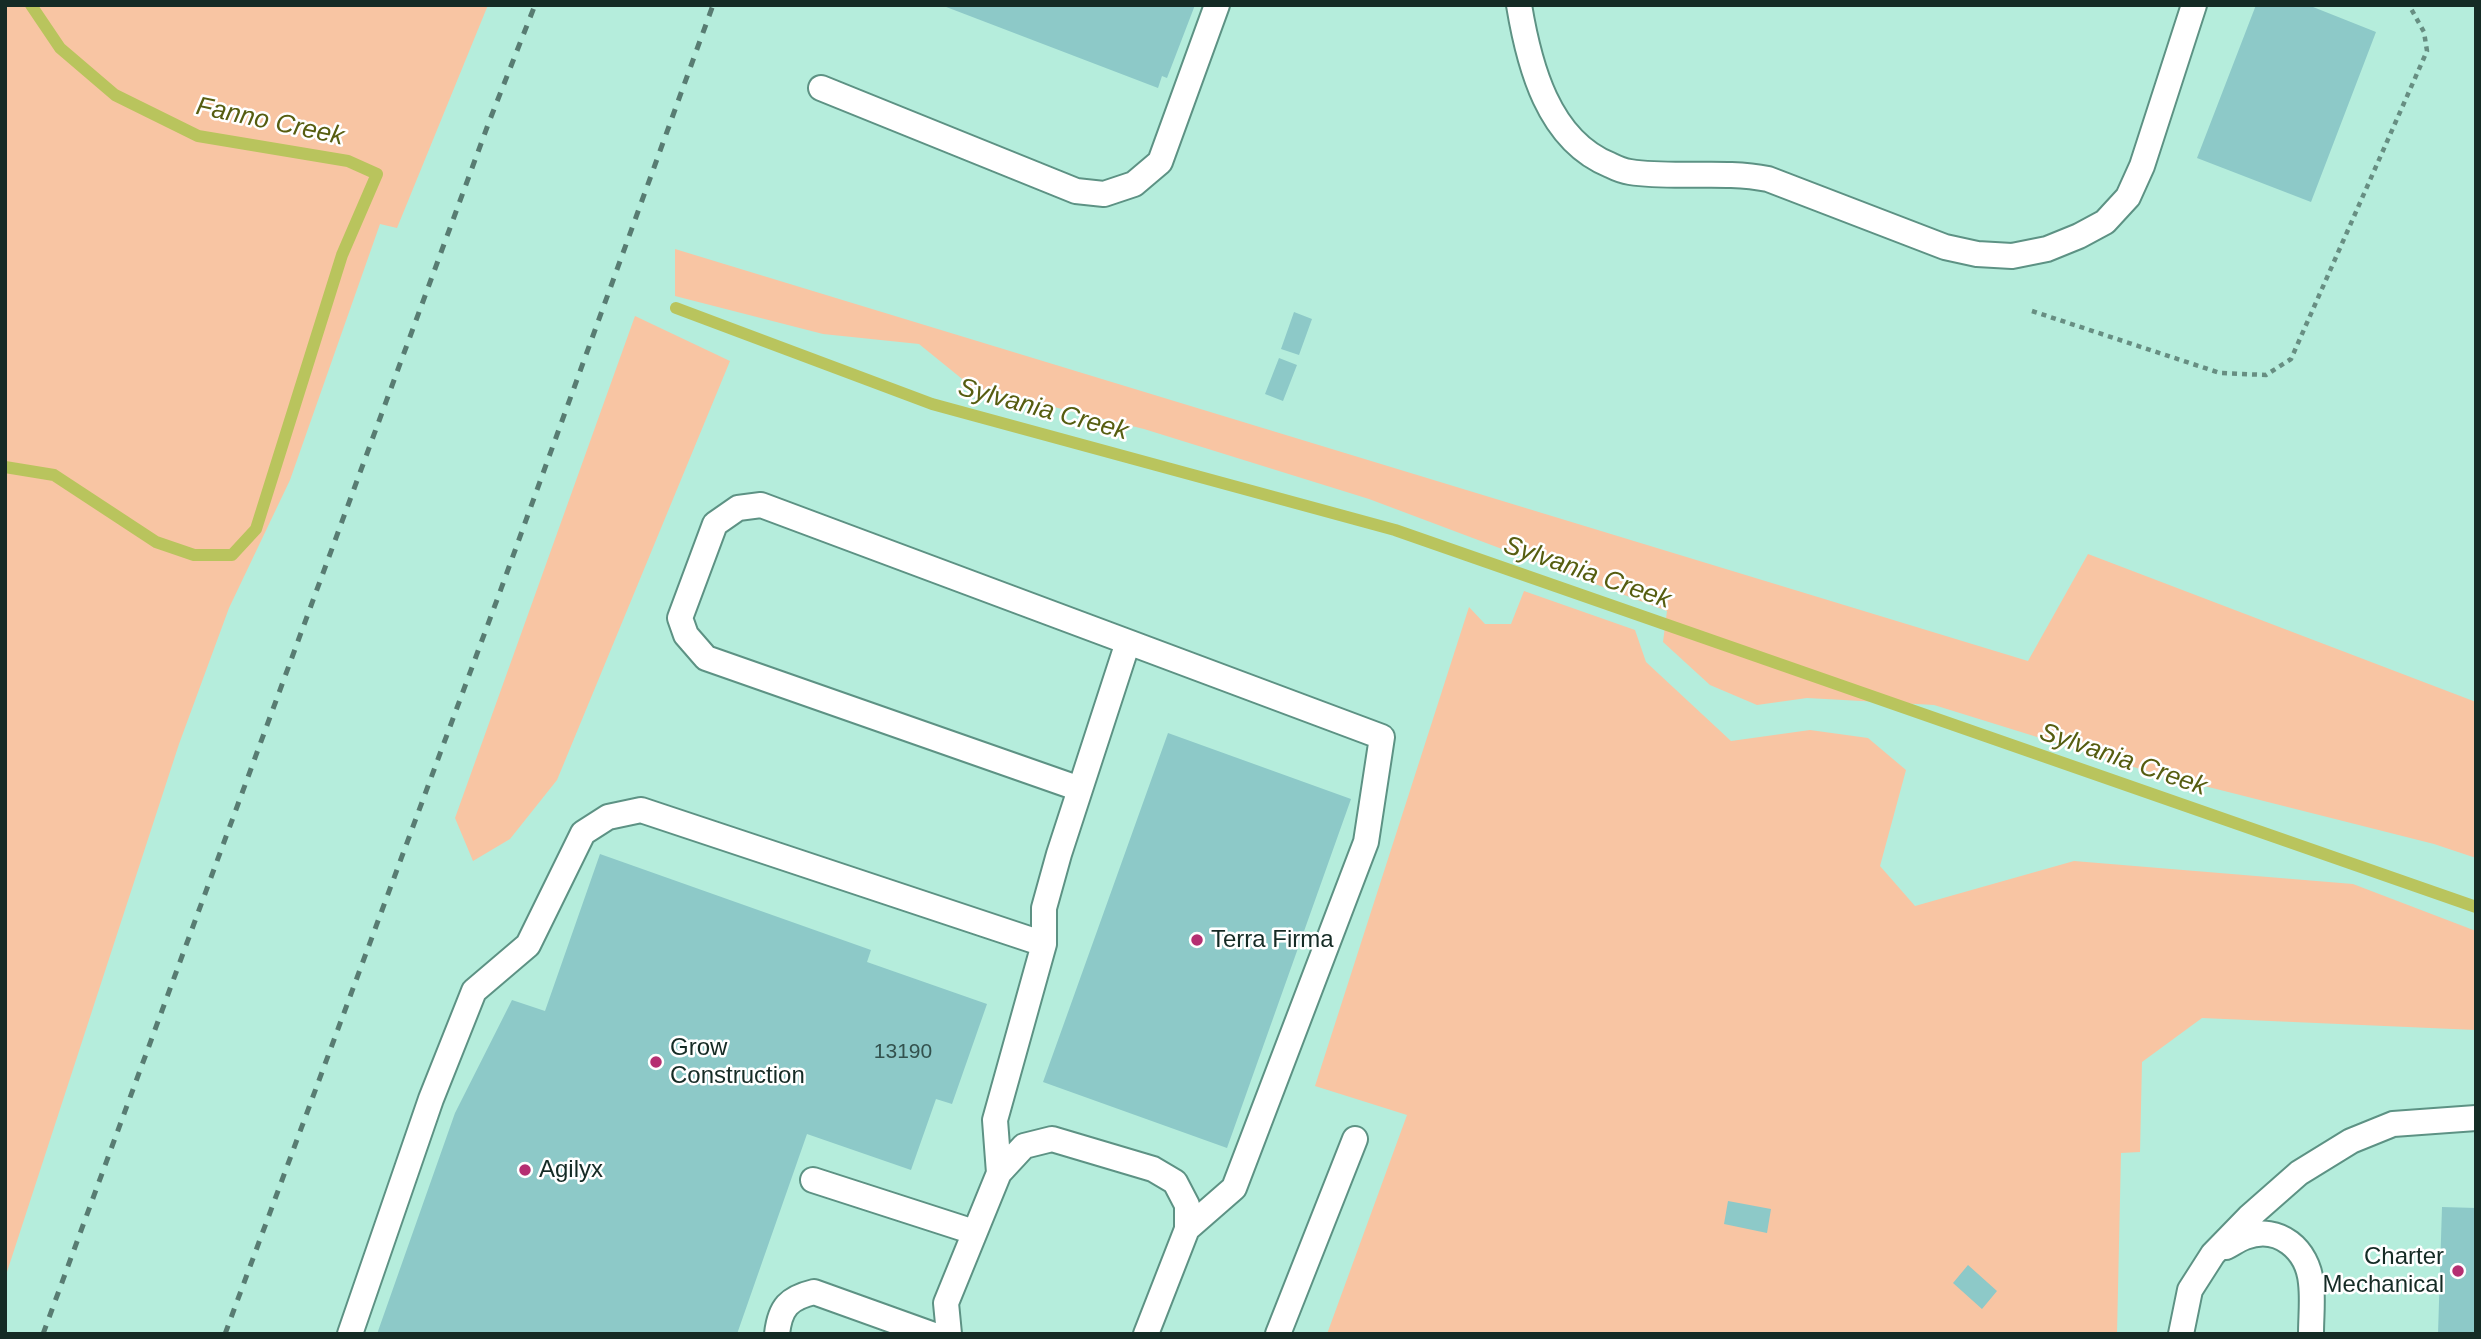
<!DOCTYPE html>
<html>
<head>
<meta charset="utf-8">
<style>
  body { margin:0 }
  #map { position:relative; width:2481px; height:1339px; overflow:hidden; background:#b5eddc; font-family:Helvetica,sans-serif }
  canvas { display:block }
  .frame { position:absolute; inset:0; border:7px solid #152b25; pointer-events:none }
</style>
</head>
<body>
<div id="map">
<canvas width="2481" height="1339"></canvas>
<div class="frame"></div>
</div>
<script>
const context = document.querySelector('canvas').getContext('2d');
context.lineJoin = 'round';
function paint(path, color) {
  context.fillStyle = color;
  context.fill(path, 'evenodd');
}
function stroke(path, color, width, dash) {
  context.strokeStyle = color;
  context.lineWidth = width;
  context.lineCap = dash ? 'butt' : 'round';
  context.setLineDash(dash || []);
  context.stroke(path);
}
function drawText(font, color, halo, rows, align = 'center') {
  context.font = font + ' Helvetica,sans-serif';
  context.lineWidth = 5;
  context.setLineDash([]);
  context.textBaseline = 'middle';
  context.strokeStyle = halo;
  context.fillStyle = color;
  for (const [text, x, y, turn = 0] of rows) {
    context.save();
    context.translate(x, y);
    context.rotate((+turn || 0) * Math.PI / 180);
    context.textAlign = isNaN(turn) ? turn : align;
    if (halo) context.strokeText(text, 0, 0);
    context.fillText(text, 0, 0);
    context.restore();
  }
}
const green = new Path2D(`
  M5 5H488L397 228 380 224 290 480 229 608 179 744 5 1278Z
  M675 249 2028 661 2088 554 2476 702V858L2434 844 2153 773 1934 705 1807 698 1757 705 1710 685 1663 642 1667 611 1369 499 1144 429 972 387 919 344 823 334 675 296Z
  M635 316 730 361 557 780 510 839 473 861 455 818Z
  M1524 591 1635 630 1646 662 1731 741 1810 730 1868 738 1906 770 1880 866 1915 906 2074 861 2353 884 2476 931V1030L2202 1018 2142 1062 2140 1152 2121 1153 2117 1334H1327L1407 1115 1315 1086 1469 607 1485 624H1511Z`);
const stream = new Path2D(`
  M676 308 932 404 1395 530 2476 907
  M5 467 54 475 156 542 194 555H232L256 529 342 255 377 174 348 161 198 136 115 95 60 48 31 5`);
const building = new Path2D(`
  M941 5H1195L1167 78 1162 76 1158 88Z
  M2256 5H2308L2376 32 2311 202 2197 158Z
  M1294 312 1312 319 1299 355 1281 349Z
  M1279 358 1297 365 1283 401 1265 394Z
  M1168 733 1351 799 1227 1148 1043 1082Z
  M600 854 871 950 867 962 987 1004 952 1104 936 1099 911 1170 807 1134 737 1334H377L455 1113 512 1000 545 1011Z
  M1728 1201 1771 1209 1767 1233 1724 1224Z
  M2442 1207 2476 1208V1334H2438Z
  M1968 1265 1997 1291 1982 1309 1953 1283Z`);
const path = new Path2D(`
  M2032 311 2220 373 2266 375 2291 359 2427 51 2424 32 2409 5`);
const lane = new Path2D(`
  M1519 5C1529 65 1548 140 1610 165 1616 168 1623 171 1630 172 1676 179 1722 170 1768 179L1945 247 1977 254 2012 256 2047 249 2079 236 2105 222 2128 197 2142 166 2194 5
  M821 88 1076 191 1104 194 1134 184 1160 162 1217 5
  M1128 642 1382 737 1366 842 1234 1188 1187 1229
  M1044 944V908L1059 854 1128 642 761 505 738 508 715 524 680 618 686 635 706 658 1080 789
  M813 1180 974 1232
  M2226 1247C2232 1244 2239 1239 2245 1237 2279 1224 2308 1250 2311 1283 2313 1300 2311 1317 2311 1334
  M350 1334 431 1099 474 991 528 945 583 833 608 817 641 810 1044 944 995 1120 999 1173
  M777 1334C780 1307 789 1298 814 1292L931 1334
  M949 1334 946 1303 999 1173 1024 1146 1052 1139 1153 1169 1175 1182 1187 1205V1229L1146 1334
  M1278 1334 1355 1139
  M2181 1334 2190 1290 2213 1254 2249 1217 2299 1173 2351 1141 2393 1124 2476 1118`);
const rail = new Path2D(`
  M43 1334 489 122 535 5
  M225 1334 501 589 713 5`);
const markers = [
  [1197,940,7,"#b52f72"],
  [656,1062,7,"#b52f72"],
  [525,1170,7,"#b52f72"],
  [2458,1271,7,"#b52f72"]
];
const numberNames = [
  ["13190",903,1052]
];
const poiNames = [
  ["Terra Firma",1211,940],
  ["Grow",670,1048],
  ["Construction",670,1076],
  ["Agilyx",539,1170],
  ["Charter",2444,1257,"right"],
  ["Mechanical",2444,1285,"right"]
];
const waterNames = [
  ["Fanno Creek",270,122,12],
  ["Sylvania Creek",1043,410,15],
  ["Sylvania Creek",1587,573,19],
  ["Sylvania Creek",2123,760,19]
];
paint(green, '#f8c5a3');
stroke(stream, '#b9c45d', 12);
paint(building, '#8dc9c8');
stroke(lane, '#5d9284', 28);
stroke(path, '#678e82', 4.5, [5, 5]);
stroke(lane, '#fff', 24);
stroke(rail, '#587c72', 5, [9, 9]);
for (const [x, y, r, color] of markers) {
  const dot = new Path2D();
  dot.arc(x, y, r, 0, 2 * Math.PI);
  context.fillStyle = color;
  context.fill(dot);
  stroke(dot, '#fff', 2.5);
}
drawText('21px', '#33524e', null, numberNames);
drawText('24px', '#152b25', '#fff', poiNames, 'left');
drawText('italic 26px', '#565d10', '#fff', waterNames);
</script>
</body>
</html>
